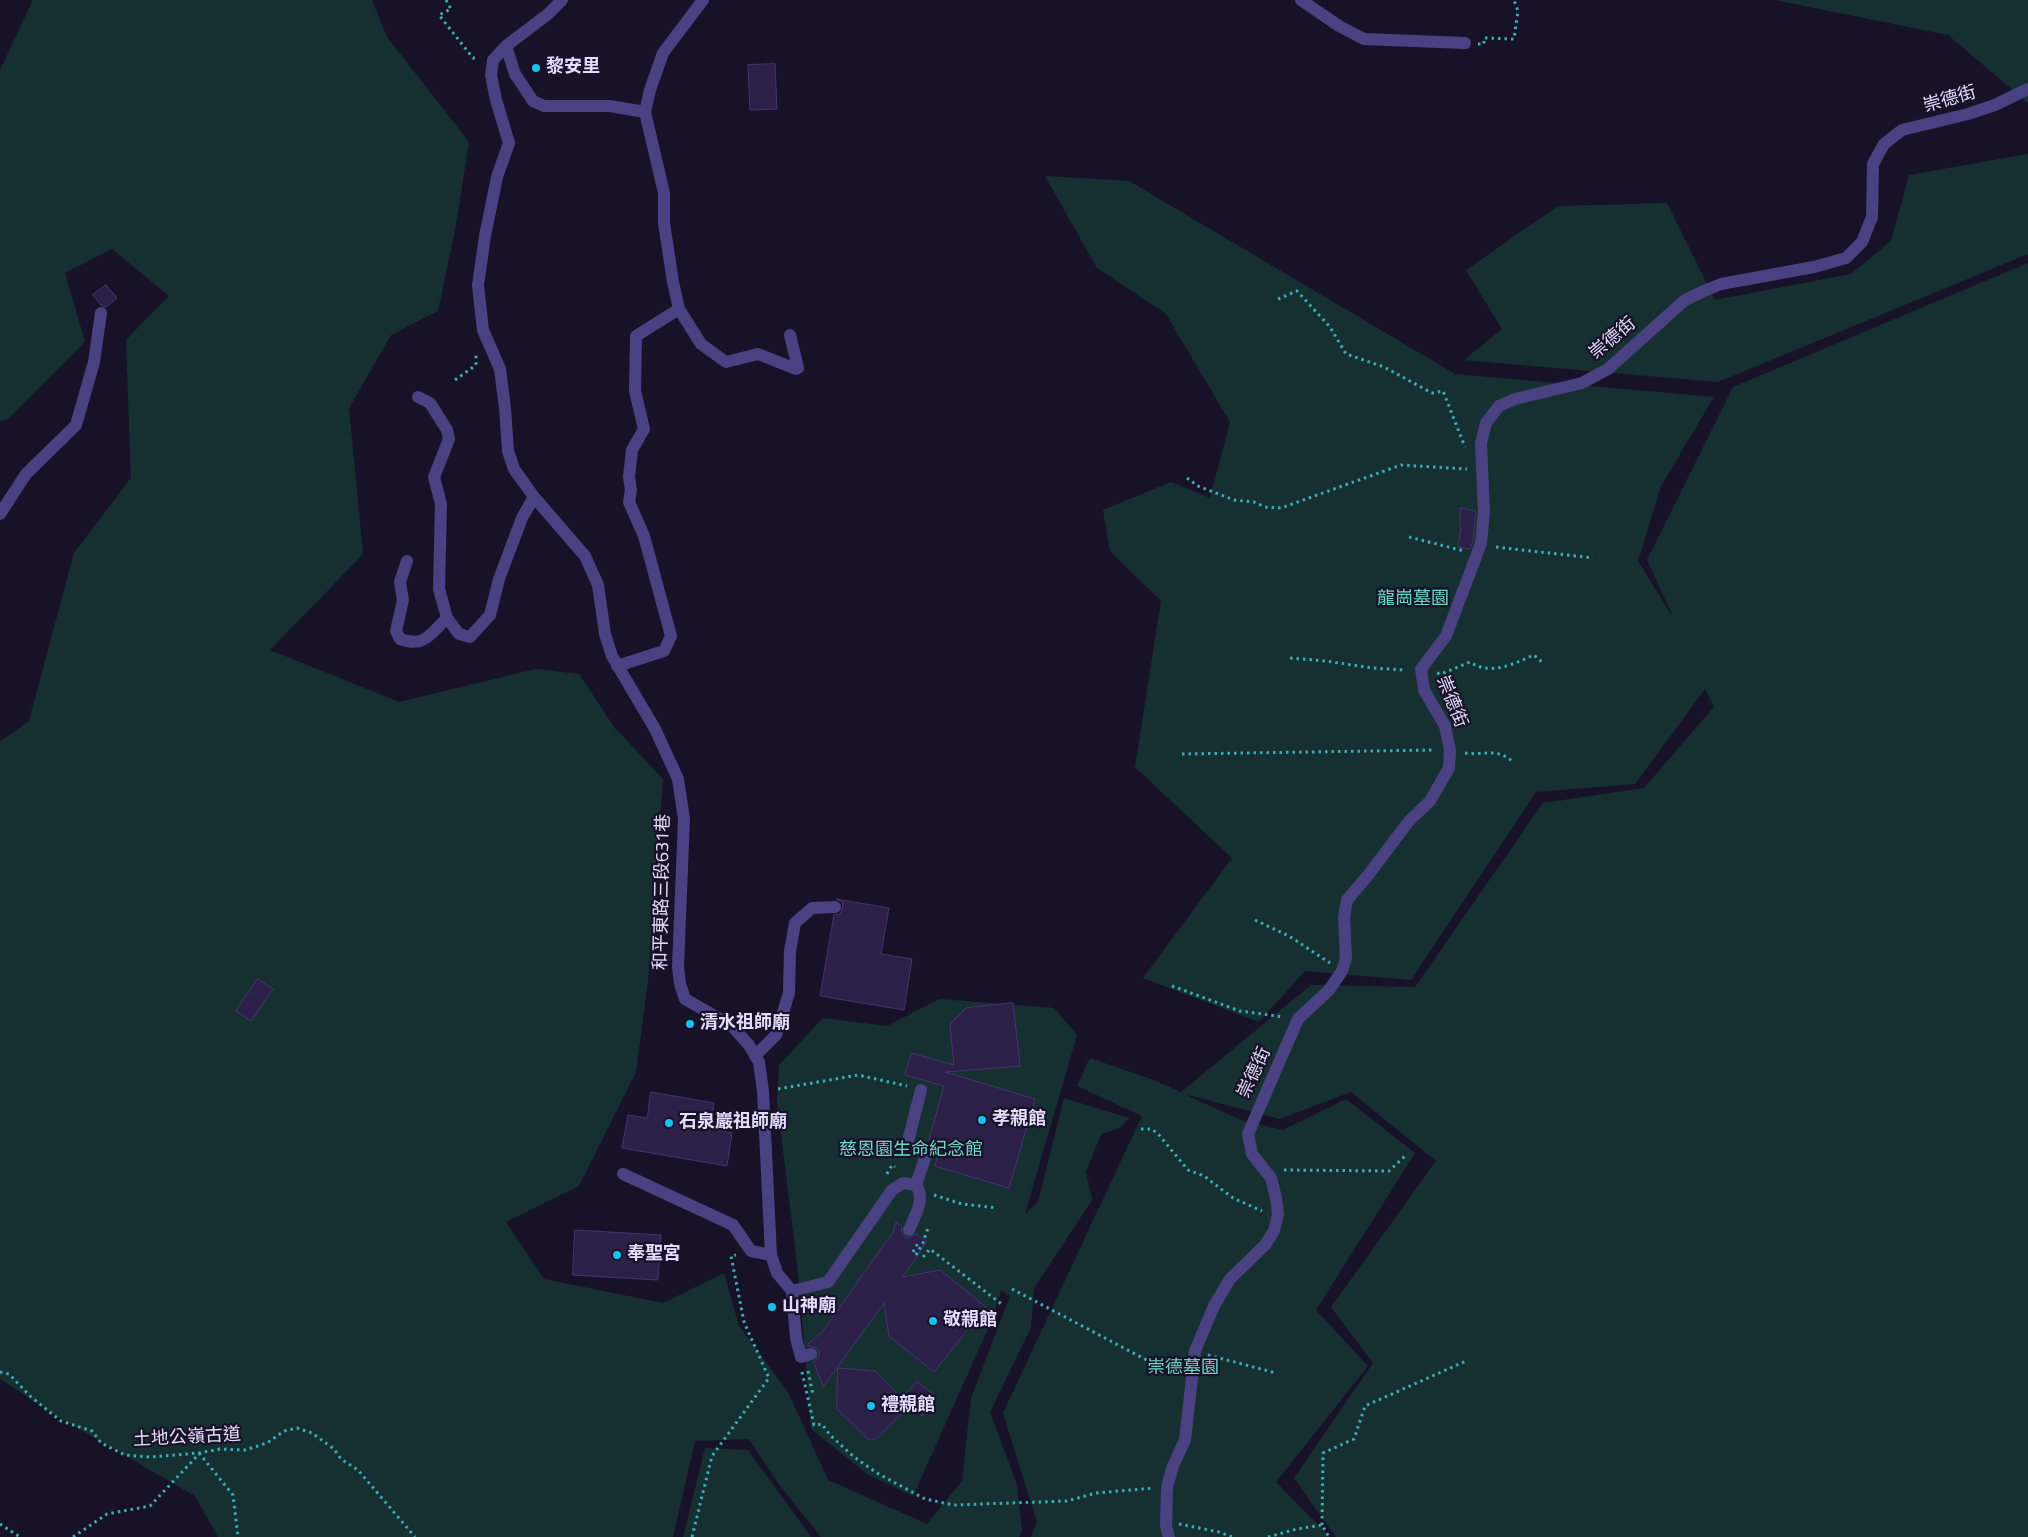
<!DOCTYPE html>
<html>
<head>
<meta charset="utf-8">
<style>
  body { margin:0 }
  canvas { display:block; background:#181228 }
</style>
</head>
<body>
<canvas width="2028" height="1537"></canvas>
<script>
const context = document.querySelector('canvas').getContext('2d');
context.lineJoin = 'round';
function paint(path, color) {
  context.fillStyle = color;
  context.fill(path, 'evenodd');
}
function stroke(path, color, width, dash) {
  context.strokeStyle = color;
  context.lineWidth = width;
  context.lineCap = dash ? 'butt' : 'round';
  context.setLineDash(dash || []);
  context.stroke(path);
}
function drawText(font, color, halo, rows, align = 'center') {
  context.font = font + ' "Titillium Web","Noto Sans TC",sans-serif';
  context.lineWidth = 4.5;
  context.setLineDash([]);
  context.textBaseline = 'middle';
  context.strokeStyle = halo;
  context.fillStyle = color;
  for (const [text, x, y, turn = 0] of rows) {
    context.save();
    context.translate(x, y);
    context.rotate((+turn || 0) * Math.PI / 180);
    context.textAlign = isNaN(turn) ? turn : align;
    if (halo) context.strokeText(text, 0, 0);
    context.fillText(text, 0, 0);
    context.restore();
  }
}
const green = new Path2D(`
  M33 0H372L387 37 469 142 455 230 438 311 391 335 349 408 363 554 270 650 399 702 536 669 579 674 614 727 663 779 648 981 636 1072 579 1186 506 1222 544 1279 663 1303 724 1273 739 1326 788 1392 828 1480 927 1524 962 1481 971 1398 1010 1296 1001 1290 992 1320 913 1496 867 1474 811 1429 798 1271 777 1102 779 1065 823 1018 887 1026 940 999 1054 1008 1077 1035 1025 1214 1038 1202 1064 1098 1129 1118 1120 1128 1101 1134 1086 1172 1092 1200 1034 1288 1031 1328 990 1412 1017 1485 1022 1531 1019 1537H821L778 1483 749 1439 695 1441 673 1537H218L195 1496 50 1412 0 1379V742L29 721 74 553 131 478 126 340 169 296 112 249 65 273 85 342 9 418 0 422V70Z
  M1775 0H2028V103L1948 35Z
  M2028 154V254L1718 382 1464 360 1502 329 1466 270 1558 206 1667 203 1715 300 1851 274 1891 241 1909 175Z
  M1045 176 1129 181 1455 374 1714 397 1661 486 1638 561 1675 621 1647 560 1733 387 2028 263V1537H1336L1294 1478 1373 1363 1331 1307 1436 1161 1351 1092 1280 1119 1184 1094 1243 1121 1283 1130 1346 1099 1415 1153 1316 1310 1368 1366 1276 1482 1330 1537H1031L1037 1522 1003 1413 1142 1116 1077 1086 1090 1058 1156 1081 1181 1092 1311 985 1415 987 1543 803 1644 788 1714 707 1705 689 1635 784 1536 792 1411 980 1305 971 1259 1022 1143 978 1232 858 1135 767 1161 601 1110 551 1103 510 1171 482 1210 498 1230 422 1166 314 1097 268Z
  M705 1448 748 1450 811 1537H683Z`);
const building = new Path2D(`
  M775 64 777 109 750 110 748 65Z
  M106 285 117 298 106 307 101 305 93 295Z
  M1461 508 1476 511 1473 541 1470 549 1458 547 1461 527 1460 526Z
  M836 899 889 908 881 954 912 959 904 1010 820 996 834 915 840 914 843 907 842 902Z
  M258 979 273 989 251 1021 236 1011Z
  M1013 1003 1020 1066 945 1072 1035 1099 1009 1188 935 1166 941 1143 929 1139 944 1086 905 1075 911 1053 954 1065 950 1024 966 1008Z
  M651 1092 714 1103 710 1129 732 1133 727 1166 622 1148 628 1115 647 1118Z
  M896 1223 902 1226 901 1231 905 1237 910 1238 916 1234 927 1241 903 1277 940 1270 986 1307 934 1372 889 1336 884 1303 823 1387 814 1362 819 1356V1351L816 1348 808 1346V1344L823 1331 893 1232Z
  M575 1230 661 1235 658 1280 573 1275Z
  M838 1368 875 1371 909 1406 876 1439 869 1440 837 1409Z
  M917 1382 935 1395 922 1416 902 1398Z`);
const path = new Path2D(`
  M446 0 451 9 439 15 473 58H478
  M1478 44H1484V38L1514 39 1518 11 1514 0
  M1278 299 1297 291 1330 327 1346 354 1384 367 1432 393 1443 391 1465 447
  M455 380 476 365V355
  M1187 478 1198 486 1234 500 1254 502 1265 507 1281 508 1401 465 1467 469
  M1409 537 1464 551
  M1496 547 1593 558
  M1290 658 1326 661 1372 668 1406 670
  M1437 673 1441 674 1470 662C1491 676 1513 664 1534 655L1544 664
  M1465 753C1485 756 1496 747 1513 762
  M1182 754 1434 750
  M1255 920 1289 936 1330 963
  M1172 986 1240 1011 1284 1017
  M778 1089 858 1075 907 1086
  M1141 1129H1152L1159 1135 1188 1170 1204 1176 1233 1198 1262 1211
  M1284 1170 1389 1171 1405 1156
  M887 1174 892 1165 895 1167
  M934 1195 962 1204 997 1208
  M913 1252 918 1243
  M916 1255 923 1243 928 1228
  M923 1257 930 1249 1004 1306
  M1012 1289 1177 1376
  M1208 1355 1276 1373
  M808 1371 813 1395
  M0 1372 9 1374 31 1397 61 1421 92 1431 101 1443 125 1455 150 1457 199 1453 220 1449 245 1450 267 1443 284 1431 297 1428 312 1433 334 1449 341 1459 358 1470 415 1537
  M802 1372 814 1425 822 1424 830 1435 854 1457 877 1473 925 1499 954 1505 1067 1501 1096 1493 1154 1488
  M199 1453 233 1495 238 1537
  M0 1524 20 1537
  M1179 1524 1219 1532 1232 1537
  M1322 1525 1323 1453 1354 1439 1365 1406 1466 1361
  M73 1537 107 1514 150 1506 199 1454
  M692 1537 712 1456 769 1378 744 1322 731 1256 736 1255
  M1268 1537 1297 1529 1322 1525 1329 1537`);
const minor = new Path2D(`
  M562 0 548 14 506 46 493 60 491 75 496 100 509 143 497 177 485 236 478 285 483 330 500 369 505 408 508 451 514 469 534 497 585 556 598 585 605 634 612 656 655 729 678 779 684 819 678 967 680 984 685 999 732 1026 749 1045 759 1062 763 1091 771 1255 777 1273 792 1291
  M703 0 663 53 650 90 645 112 664 193V223L673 282 679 309 701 344 726 362 758 354 796 369 798 368 790 335
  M1301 0 1339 26 1364 39 1465 43
  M506 46 515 74 533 101 544 106H610L645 112
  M418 397 430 403 447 430 449 439 434 477 441 504 439 589 447 618 459 634 470 637 490 615 499 579 522 518 534 497
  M0 514 26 474 76 425 94 362 101 313
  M407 561 400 582 403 600 396 631 400 639C425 648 430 634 447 618
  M617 666 664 651 671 636 644 536 629 502 631 490 629 477 632 450 644 429 635 391 636 336 679 309
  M755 1056 776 1035 789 993 790 951 795 923 812 908 835 907
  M623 1174 733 1225 751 1251 771 1255
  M916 1185 927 1152 907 1145 921 1090
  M811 1354 801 1357 796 1338 792 1291 828 1282 892 1190 903 1183 916 1185C926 1199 915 1215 909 1230
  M1169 1537 1166 1526 1167 1487 1173 1466 1185 1440 1195 1351 1214 1306 1230 1279 1265 1245 1274 1231 1278 1214 1276 1198 1271 1178 1252 1154 1248 1134 1298 1019 1329 990 1342 971 1346 958 1344 917 1347 900 1369 874 1409 821 1430 801 1449 768 1450 750 1445 726 1424 690 1421 669 1446 636 1477 554 1481 543 1484 512 1481 443 1486 423 1499 406 1515 399 1582 383 1608 369 1685 300 1704 291 1721 284 1814 267 1846 258 1862 242 1872 217 1873 164 1884 144 1902 130 1968 114 1995 105 2028 89`);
const markers = [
  [536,68,5,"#16c3ee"],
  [690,1024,5,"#16c3ee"],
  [982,1120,5,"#16c3ee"],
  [669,1123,5,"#16c3ee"],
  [617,1255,5,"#16c3ee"],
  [772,1307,5,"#16c3ee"],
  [933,1321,5,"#16c3ee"],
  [871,1406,5,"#16c3ee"]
];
const poiNames = [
  ["黎安里",546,68],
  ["清水祖師廟",700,1024],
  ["孝親館",992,1120],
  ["石泉巖祖師廟",679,1123],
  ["奉聖宮",627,1255],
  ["山神廟",782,1307],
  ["敬親館",943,1321],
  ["禮親館",881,1406]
];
const streetNames = [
  ["崇德街",1950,100,-16],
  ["崇德街",1613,339,-40],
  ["崇德街",1451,702,68],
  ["和平東路三段631巷",663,892,-89],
  ["崇德街",1255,1073,-65],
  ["土地公嶺古道",187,1438,-3]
];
const parkNames = [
  ["龍崗墓園",1413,600],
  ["慈恩園生命紀念館",911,1151],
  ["崇德墓園",1183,1369]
];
paint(green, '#163032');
paint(building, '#2c1f48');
stroke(building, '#463372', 1);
stroke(path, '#39aeb3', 3, [2.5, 4]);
stroke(minor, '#4a4183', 12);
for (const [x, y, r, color] of markers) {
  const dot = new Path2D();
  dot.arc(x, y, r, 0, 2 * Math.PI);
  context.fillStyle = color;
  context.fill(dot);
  stroke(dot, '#181228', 2);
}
drawText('bold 18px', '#e3dcfc', '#181228', poiNames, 'left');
drawText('18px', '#e3dcfc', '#181228', streetNames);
drawText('18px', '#6cd9c8', '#181228', parkNames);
</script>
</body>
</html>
